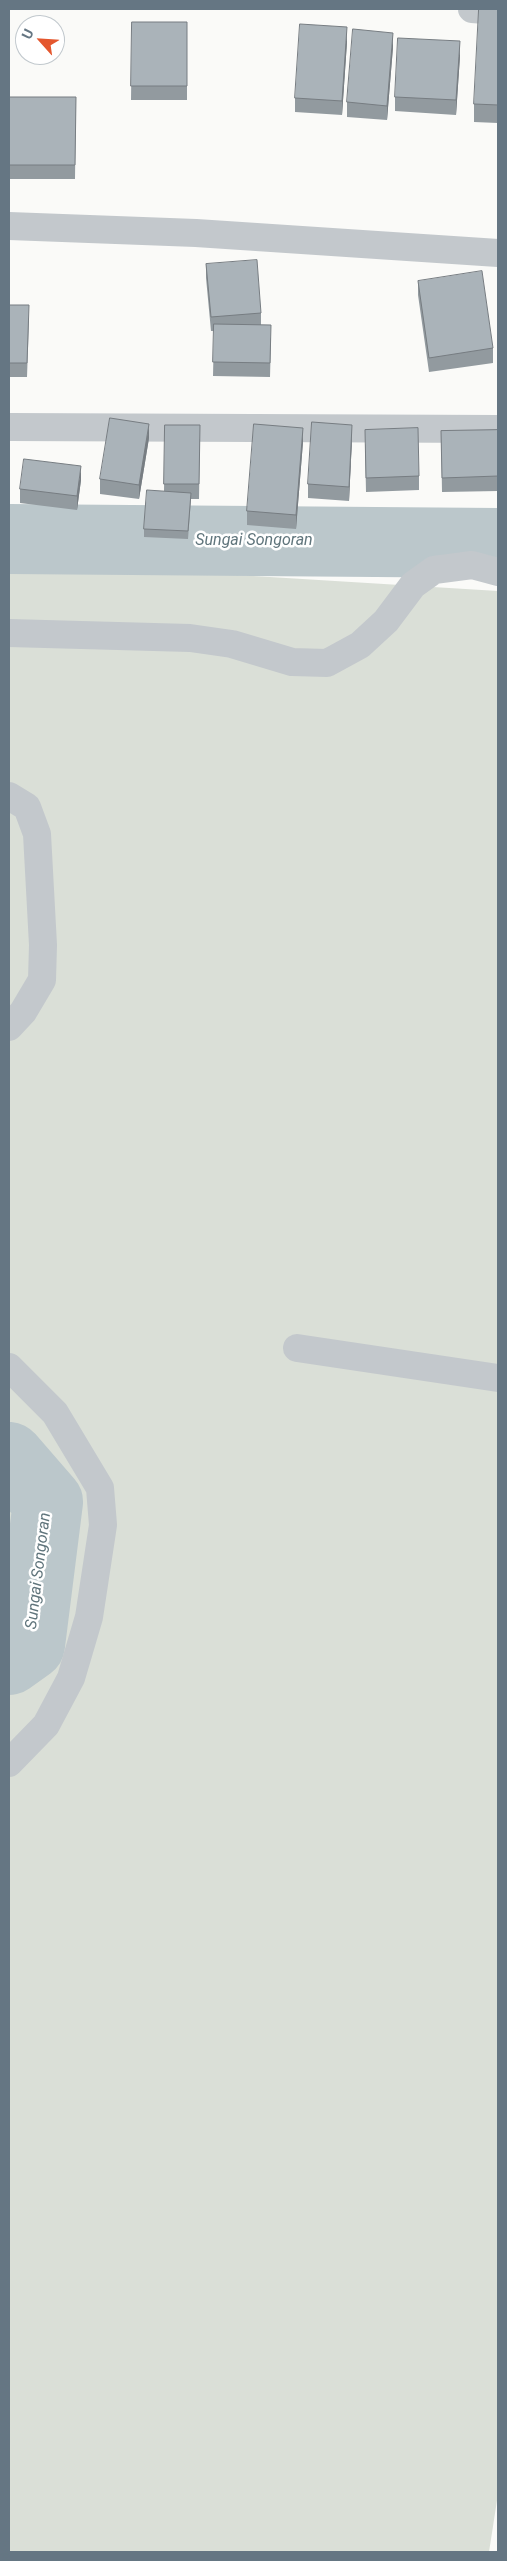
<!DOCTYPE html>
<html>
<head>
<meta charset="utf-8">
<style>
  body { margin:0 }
  #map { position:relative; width:507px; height:2561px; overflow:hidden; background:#fafaf8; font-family:Roboto,sans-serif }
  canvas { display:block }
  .frame { position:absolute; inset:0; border:10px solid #657683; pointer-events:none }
  .north { position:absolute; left:15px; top:15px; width:50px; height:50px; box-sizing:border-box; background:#fff; border:1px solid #c1c8cd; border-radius:50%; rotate:296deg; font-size:14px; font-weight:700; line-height:20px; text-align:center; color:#657683 }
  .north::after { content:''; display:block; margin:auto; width:18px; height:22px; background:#e4572e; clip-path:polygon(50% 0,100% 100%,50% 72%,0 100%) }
</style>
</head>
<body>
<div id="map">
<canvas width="507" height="2561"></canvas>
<div class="frame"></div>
<div class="north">U</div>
</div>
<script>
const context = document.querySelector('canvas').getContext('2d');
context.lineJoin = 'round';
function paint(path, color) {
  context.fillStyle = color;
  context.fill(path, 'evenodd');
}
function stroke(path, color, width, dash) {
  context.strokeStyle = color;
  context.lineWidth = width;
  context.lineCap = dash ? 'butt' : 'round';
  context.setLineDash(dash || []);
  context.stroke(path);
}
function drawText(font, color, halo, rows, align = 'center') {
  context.font = font + ' Roboto,sans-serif';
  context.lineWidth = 5;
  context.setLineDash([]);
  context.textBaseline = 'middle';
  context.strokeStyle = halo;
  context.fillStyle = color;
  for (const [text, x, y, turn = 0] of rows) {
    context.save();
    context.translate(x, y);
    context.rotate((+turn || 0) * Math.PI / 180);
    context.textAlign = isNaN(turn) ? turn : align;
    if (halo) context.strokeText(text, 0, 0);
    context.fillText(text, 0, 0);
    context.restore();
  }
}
const green = new Path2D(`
  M9 561 498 591V2494L489 2552H9Z`);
const river = new Path2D(`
  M9 539 498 543
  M9 1457 48 1502 30 1645 9 1660`);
const minor = new Path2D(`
  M472 9 498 11
  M9 226 196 233 498 253
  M9 427 498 429
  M9 633 190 638 232 644 292 662 327 663 360 645 386 621 413 585 434 570 472 565 498 572
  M9 796 27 807 37 834 43 945 42 980 23 1012 9 1027
  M297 1348 498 1378
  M9 1367 55 1413 100 1488 103 1525 89 1617 71 1678 46 1725 9 1763`);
const wall = new Path2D(`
  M498 9V123L474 122V104Z
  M132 22H187V100H131Z
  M347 42 342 115 295 112V98Z
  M393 47 387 120 347 117V102Z
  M460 56 456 115 395 111V97Z
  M9 97H76L75 179H9Z
  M206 264 261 313V325L271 339 270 377 213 376 214 331H211L206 278Z
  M418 281 493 348V363L429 372 418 295Z
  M9 305 29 319 27 377H9Z
  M165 425 200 439 199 499H191L188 539 144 537V529L164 491Z
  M498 430V491L442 492 441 431Z
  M149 438 139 499 100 494V479Z
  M352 439 349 501 308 498V484Z
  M303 442 296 529 247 525V511Z
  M365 444 419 476V490L366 492Z
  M81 480 77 510 20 503V489Z`);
const shadedWall = new Path2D(`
  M347 27V42L342 115V101Z
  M393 33V47L387 120V106Z
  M460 41V56L456 115V100Z
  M149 424V438L139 499V485Z
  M352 425V439L349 501V487Z
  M303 428V442L296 529V515Z
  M81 466V480L77 510V496Z`);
const building = new Path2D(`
  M479 9H498V105L474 104Z
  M132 22H187V86H131Z
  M300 24 347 27 342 101 295 98Z
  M353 29 393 33 387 106 347 102Z
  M398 38 460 41 456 100 395 97Z
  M9 97H76L75 165H9Z
  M257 260 261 313 211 317 206 264Z
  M482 271 493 348 429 358 418 281Z
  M9 305H29L27 363H9Z
  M214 324 271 325 270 363 213 362Z
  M110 418 149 424 139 485 100 479Z
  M312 422 352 425 349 487 308 484Z
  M254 424 303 428 296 515 247 511Z
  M165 425H200L199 484H164Z
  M418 428 419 476 366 478 365 430Z
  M498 430V476L442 478 441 431Z
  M24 459 81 466 77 496 20 489Z
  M147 490 191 493 188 531 144 529Z`);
const waterNames = [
  ["Sungai Songoran",254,541],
  ["Sungai Songoran",39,1571,-83]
];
paint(green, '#dadfd7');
stroke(river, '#bbc7cb', 70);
stroke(minor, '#c3c8cc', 28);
paint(wall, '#929a9f');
paint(shadedWall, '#777d82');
paint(building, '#aab3b9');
stroke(building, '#777d82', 1);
drawText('italic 16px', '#60757c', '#fff', waterNames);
</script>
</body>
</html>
